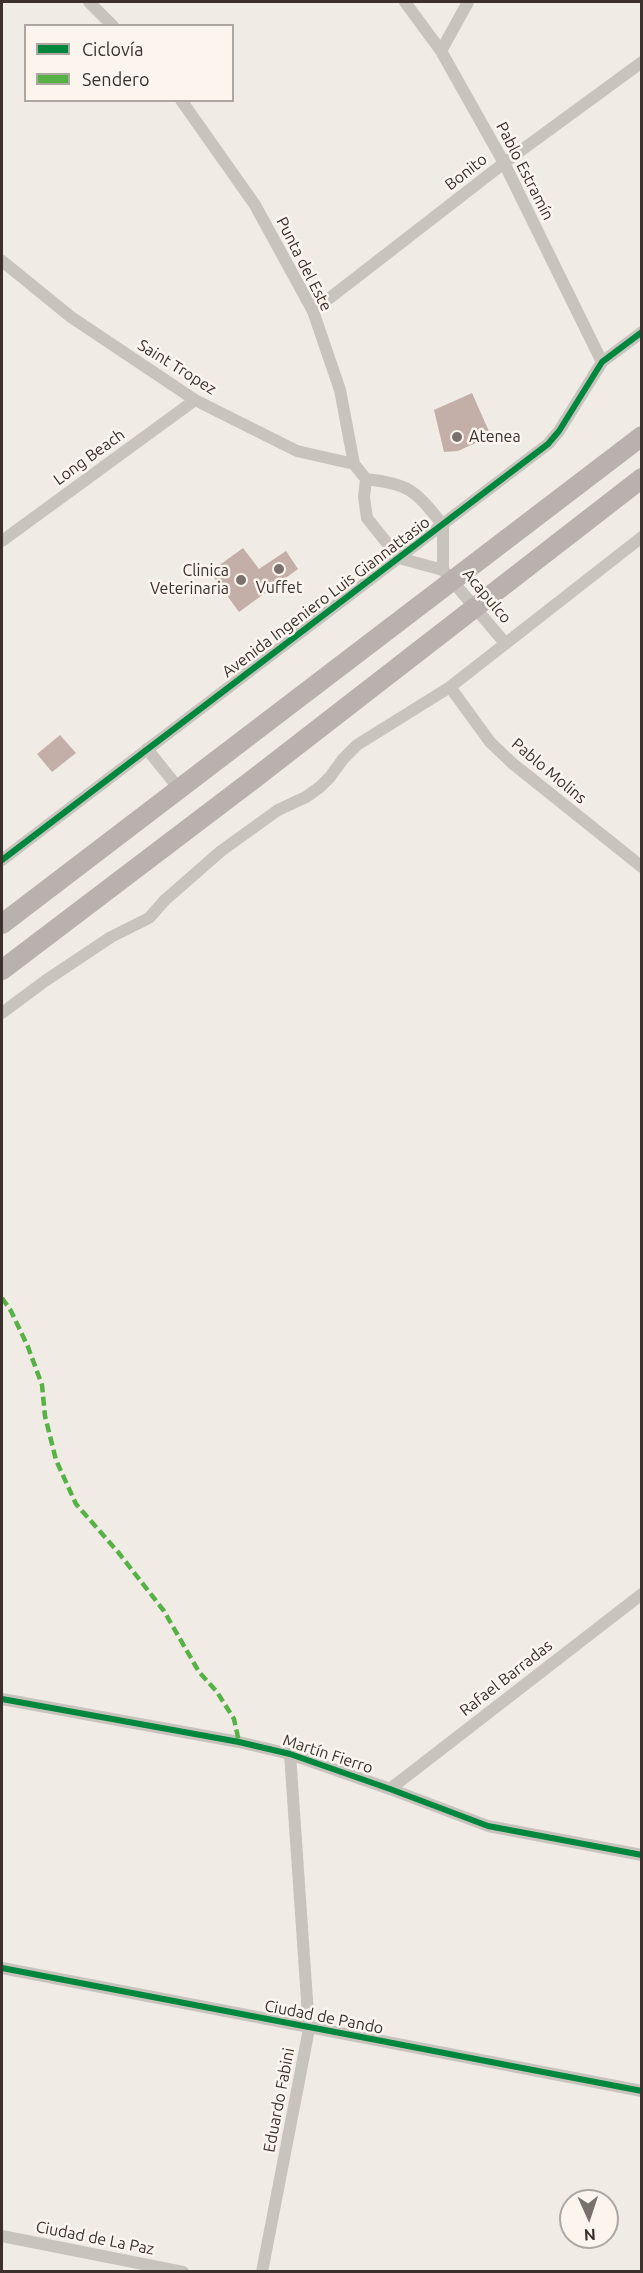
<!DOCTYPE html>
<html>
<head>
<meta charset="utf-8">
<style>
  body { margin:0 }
  #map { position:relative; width:643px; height:2273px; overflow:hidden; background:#f0ebe5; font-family:Ubuntu,sans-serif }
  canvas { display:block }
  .frame { position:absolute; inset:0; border:3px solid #3b302b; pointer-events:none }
  .legend { position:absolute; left:24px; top:24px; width:210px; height:78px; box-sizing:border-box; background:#fbf5ee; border:2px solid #aea6a0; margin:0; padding:8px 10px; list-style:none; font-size:18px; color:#3b302b }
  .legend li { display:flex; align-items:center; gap:12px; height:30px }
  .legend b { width:30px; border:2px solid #aea6a0 }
  .north { position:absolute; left:559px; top:2189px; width:60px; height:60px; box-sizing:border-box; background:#fbf5ee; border:2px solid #aea6a0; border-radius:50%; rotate:177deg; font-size:16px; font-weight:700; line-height:24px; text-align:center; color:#3b302b }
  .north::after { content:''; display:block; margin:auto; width:21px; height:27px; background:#7a716c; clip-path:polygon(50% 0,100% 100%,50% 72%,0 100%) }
</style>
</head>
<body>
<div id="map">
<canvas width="643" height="2273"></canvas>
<div class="frame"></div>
<ul class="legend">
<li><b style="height:8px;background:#00873e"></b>Ciclovía</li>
<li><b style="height:8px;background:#57b246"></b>Sendero</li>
</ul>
<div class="north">N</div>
</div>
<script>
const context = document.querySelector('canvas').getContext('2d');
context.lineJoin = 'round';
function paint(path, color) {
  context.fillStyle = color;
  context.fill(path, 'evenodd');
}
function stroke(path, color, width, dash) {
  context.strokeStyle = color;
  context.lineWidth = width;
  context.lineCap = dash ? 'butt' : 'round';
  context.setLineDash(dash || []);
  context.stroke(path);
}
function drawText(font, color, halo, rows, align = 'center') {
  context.font = font + ' Ubuntu,sans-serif';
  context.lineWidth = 5;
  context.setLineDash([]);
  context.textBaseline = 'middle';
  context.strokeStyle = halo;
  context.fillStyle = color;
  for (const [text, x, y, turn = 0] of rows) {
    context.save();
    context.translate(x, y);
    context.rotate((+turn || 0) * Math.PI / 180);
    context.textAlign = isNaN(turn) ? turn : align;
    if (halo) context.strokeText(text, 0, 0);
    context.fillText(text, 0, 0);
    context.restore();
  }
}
const building = new Path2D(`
  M472 393 491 436 458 451 444 452 434 410Z
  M243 548 259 569 286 551 298 569 239 612 210 572Z
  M60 735 76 753 52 772 37 754Z`);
const street = new Path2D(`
  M89 2 113 26
  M405 2 441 51 504 163 602 362
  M441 51 468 2
  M181 100 255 205 313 311 340 390 354 464 366 479C411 484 415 491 443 525V570
  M2 261 71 317 195 400 297 451 354 464
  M313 311 504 163 642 62
  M366 479 364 497 367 518 399 558 443 570 505 643
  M2 541 195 400
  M450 687 490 742 512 763 642 867
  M147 749 180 790
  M2 860 548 444 559 431 602 362 642 332
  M2 1013 45 981 111 937 149 918 165 900 221 851 278 810 306 797 320 787 330 777 343 759 357 745 450 687 642 537
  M2 1699 239 1742 290 1754 390 1789 488 1826 642 1855
  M390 1789 642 1594
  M2 1968 642 2091
  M2 2236 183 2272
  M262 2272 309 2029 290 1754`);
const primary = new Path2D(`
  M2 924 642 436
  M2 970 255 778 642 478`);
const quiet = new Path2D(`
  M2 1298 11 1311 28 1347 42 1385 45 1416 56 1460 76 1504 118 1552 164 1611 199 1672 217 1692 234 1719 239 1742`);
const cycleway = new Path2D(`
  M2 860 548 444 559 431 602 362 642 332
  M2 1699 239 1742 290 1754 390 1789 488 1826 642 1855
  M2 1968 642 2091`);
const markers = [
  [457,437,6,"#7a716c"],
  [279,569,6,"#7a716c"],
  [241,580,6,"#7a716c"]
];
const streetNames = [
  ["Pablo Estramín",525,171,63],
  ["Bonito",466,172,-38],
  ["Punta del Este",304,264,63],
  ["Saint Tropez",177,367,32],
  ["Long Beach",89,457,-36],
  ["Acapulco",487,596,50],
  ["Avenida Ingeniero Luis Giannattasio",326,597,-37],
  ["Pablo Molins",549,771,40],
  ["Rafael Barradas",506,1678,-38],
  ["Martín Fierro",328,1754,18],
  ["Ciudad de Pando",324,2017,11],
  ["Eduardo Fabini",279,2100,-79],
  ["Ciudad de La Paz",95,2238,11]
];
const poiNames = [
  ["Atenea",469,437],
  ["Clinica",229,571,"right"],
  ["Veterinaria",229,589,"right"],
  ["Vuffet",279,588,"center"]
];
paint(building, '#c3afa7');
stroke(street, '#c9c3be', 12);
stroke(primary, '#b8b1ad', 20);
stroke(quiet, '#57b246', 4.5, [9, 4.5]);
stroke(cycleway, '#00873e', 6);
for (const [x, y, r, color] of markers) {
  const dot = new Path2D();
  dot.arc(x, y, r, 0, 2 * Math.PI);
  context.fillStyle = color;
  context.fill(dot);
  stroke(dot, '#fbf5ee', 2);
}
drawText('16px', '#3b302b', '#fbf5ee', streetNames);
drawText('16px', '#3b302b', '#fbf5ee', poiNames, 'left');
</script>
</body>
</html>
